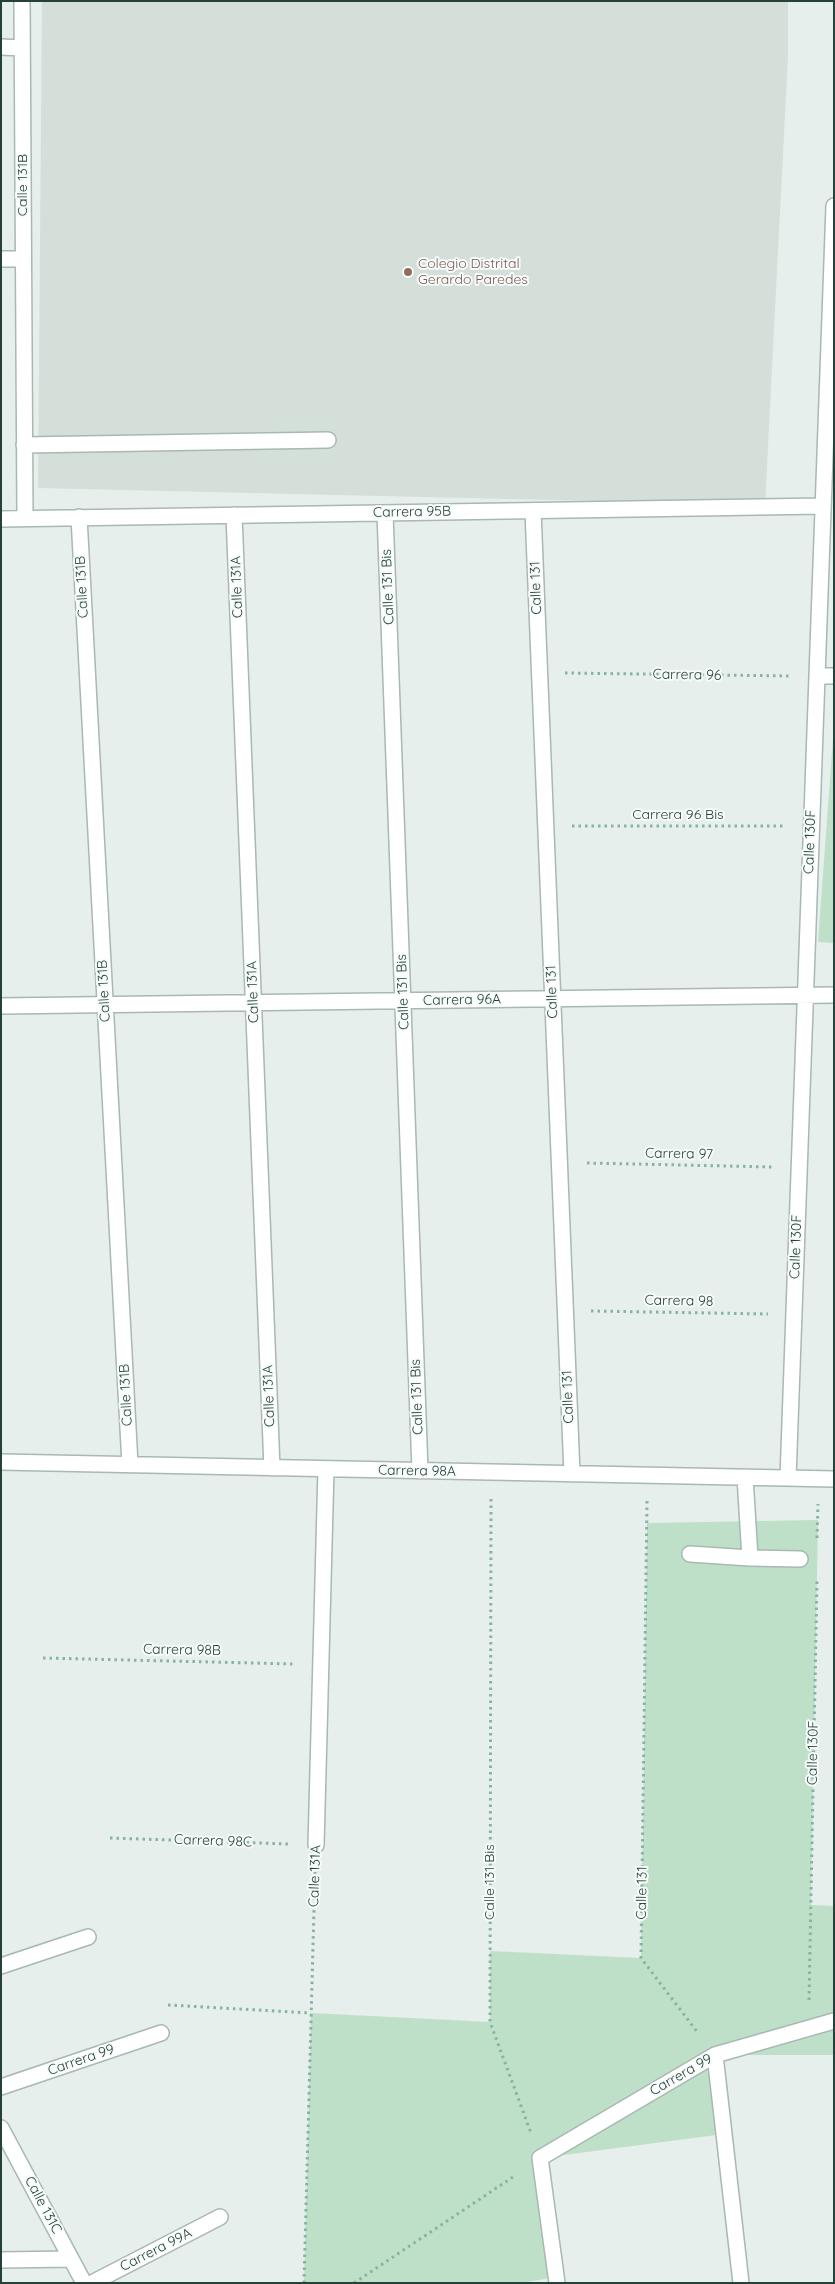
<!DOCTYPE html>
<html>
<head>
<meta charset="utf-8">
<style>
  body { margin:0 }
  #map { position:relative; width:835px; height:2284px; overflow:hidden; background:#e6efeb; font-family:Quicksand,sans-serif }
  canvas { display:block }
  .frame { position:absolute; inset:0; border:2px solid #24423a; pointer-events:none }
</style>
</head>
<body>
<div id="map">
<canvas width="835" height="2284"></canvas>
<div class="frame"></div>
</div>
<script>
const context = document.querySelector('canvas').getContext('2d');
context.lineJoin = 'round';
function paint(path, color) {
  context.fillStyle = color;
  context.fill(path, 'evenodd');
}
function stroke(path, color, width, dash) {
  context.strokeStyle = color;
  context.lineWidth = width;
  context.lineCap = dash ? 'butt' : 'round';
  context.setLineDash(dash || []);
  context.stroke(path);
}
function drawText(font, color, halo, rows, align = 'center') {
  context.font = font + ' Quicksand,sans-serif';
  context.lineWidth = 4;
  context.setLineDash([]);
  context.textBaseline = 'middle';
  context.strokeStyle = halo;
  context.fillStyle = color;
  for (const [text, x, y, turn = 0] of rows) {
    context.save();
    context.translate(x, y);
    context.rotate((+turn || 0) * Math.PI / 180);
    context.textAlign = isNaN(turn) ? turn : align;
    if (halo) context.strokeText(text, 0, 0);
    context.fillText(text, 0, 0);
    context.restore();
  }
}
const built = new Path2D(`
  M42 1H788V56L765 505 38 488Z`);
const green = new Path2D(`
  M833 739 834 943 818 942Z
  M818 1520 811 1905 834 1906V2055H715L724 2134 541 2158 556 2277 522 2283H304L311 2013 490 2022V1951L641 1958 647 1523Z`);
const path = new Path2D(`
  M565 673 791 676
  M572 826H785
  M587 1163 773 1167
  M591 1311 768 1314
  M491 1499 490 2022 531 2133
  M647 1501 641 1958 698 2033
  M817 1538 818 1504
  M43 1658 295 1664
  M110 1838 289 1844
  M809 2000 817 1579
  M168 2005 311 2013
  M304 2283 315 1872
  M354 2283 516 2175`);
const minor = new Path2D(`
  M22 1 25 518
  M1 47 22 48
  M1 259H23
  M24 445 328 440
  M533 511 572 1474
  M385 513 420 1471
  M234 515 272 1468
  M79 517 130 1465
  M1 519 822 506
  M817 676H834
  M1 1006 834 995
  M1 1462 834 1479
  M788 1478 834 206
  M690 1554 750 1558 745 1477
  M750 1558 800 1559
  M316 1845 326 1469
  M1 1966 88 1937
  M715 2055 741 2283
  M1 2087 161 2033
  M1 2128 84 2283
  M1 2260 71 2259
  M92 2283 220 2217
  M557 2283 540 2158 715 2055 834 2021`);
const markers = [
  [408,272,5,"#8d6e63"]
];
const streetNames = [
  ["Calle 131B",23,185,-90],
  ["Carrera 95B",412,512,-1],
  ["Calle 131B",82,587,-93],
  ["Calle 131A",237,587,-92],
  ["Calle 131 Bis",388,587,-92],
  ["Calle 131",536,588,-92],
  ["Carrera 96",687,675,1],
  ["Carrera 96 Bis",678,815],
  ["Calle 130F",810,842,-88],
  ["Calle 131B",104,991,-93],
  ["Calle 131A",253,992,-92],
  ["Calle 131 Bis",403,992,-92],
  ["Calle 131",552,992,-92],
  ["Carrera 96A",462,1000,-1],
  ["Carrera 97",679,1154,1],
  ["Calle 130F",796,1247,-88],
  ["Carrera 98",679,1301,1],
  ["Calle 131B",126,1395,-93],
  ["Calle 131A",269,1396,-92],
  ["Calle 131 Bis",417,1397,-92],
  ["Calle 131",568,1397,-92],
  ["Carrera 98A",417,1471,1],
  ["Carrera 98B",182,1650,1],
  ["Calle 130F",813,1753,-89],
  ["Carrera 98C",213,1841,2],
  ["Calle 131A",315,1876,-88],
  ["Calle 131 Bis",490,1882,-90],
  ["Calle 131",642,1893,-89],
  ["Carrera 99",81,2060,-19],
  ["Carrera 99",681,2075,-30],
  ["Calle 131C",43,2205,62],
  ["Carrera 99A",156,2250,-27]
];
const educationNames = [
  ["Colegio Distrital",418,264],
  ["Gerardo Paredes",418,280]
];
paint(built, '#d4dfda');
paint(green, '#bfe0c8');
stroke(minor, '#a8b8b2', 18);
stroke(path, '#86b3a5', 3, [2.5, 4]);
stroke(minor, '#fff', 15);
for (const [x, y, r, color] of markers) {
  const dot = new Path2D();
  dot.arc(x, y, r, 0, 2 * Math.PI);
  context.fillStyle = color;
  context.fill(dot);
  stroke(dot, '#f7fbf9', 2);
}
drawText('14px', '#24423a', '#f7fbf9', streetNames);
drawText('14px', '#785e54', '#f7fbf9', educationNames, 'left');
</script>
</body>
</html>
